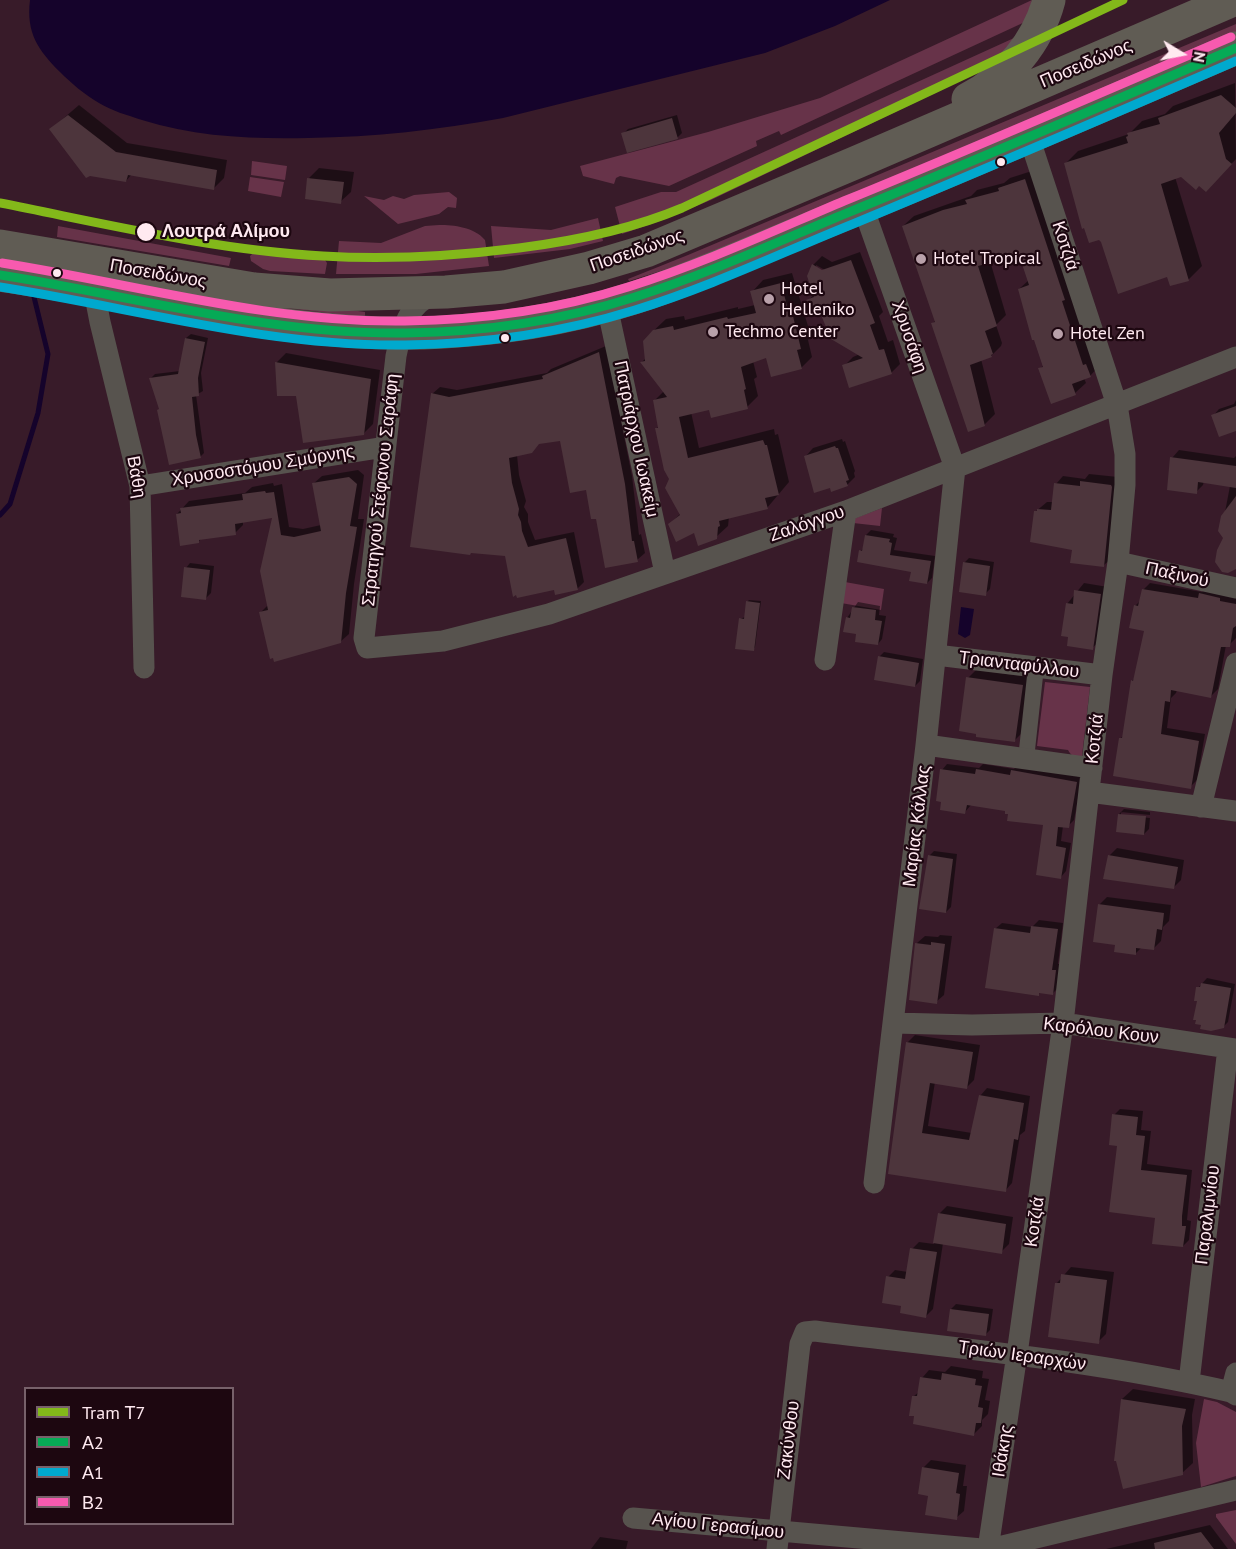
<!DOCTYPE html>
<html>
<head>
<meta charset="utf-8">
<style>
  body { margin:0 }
  #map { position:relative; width:1236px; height:1549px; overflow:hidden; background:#381b29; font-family:"PT Sans",sans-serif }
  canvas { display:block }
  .legend { position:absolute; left:24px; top:1387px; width:210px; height:138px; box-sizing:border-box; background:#1d0710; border:2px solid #77616a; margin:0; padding:8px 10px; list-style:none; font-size:18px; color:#ffe9f0 }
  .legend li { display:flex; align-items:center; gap:12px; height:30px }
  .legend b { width:30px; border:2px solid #77616a }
  .north { position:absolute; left:1152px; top:24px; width:60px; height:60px; -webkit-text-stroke:4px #1d0710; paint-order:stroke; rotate:100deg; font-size:16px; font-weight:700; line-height:24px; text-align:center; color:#ffe9f0 }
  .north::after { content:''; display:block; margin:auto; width:21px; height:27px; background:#ffe9f0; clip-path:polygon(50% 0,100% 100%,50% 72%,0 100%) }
</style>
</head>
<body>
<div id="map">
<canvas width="1236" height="1549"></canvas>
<ul class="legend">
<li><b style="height:8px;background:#83b81a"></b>Tram Τ7</li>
<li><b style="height:8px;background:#06aa56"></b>Α2</li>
<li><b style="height:8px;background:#00a9ce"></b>Α1</li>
<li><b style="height:8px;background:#f75aaf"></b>Β2</li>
</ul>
<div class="north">N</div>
</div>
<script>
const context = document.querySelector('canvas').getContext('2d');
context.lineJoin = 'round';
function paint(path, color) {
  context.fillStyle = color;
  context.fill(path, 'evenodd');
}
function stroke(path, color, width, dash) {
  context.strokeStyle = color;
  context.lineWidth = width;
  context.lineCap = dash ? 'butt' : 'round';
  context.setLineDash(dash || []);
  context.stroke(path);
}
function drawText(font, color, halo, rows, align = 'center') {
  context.font = font + ' "PT Sans",sans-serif';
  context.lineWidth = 4.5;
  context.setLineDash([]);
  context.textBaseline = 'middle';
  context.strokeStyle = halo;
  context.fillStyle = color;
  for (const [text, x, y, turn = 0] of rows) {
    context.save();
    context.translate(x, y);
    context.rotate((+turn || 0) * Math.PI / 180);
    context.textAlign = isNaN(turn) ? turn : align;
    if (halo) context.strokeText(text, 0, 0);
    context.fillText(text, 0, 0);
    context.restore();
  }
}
const green = new Path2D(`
  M1032 0 1027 21 781 135 779 131 756 141 757 146 669 186 620 176 616 178 614 184 583 176 580 166 708 132 820 98Z
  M1236 24V32L693 261 629 281 628 279 688 255Z
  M1014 38 1002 61 711 200 660 221 622 234 615 207 661 192H676Z
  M252 161 287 166 285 180 251 175Z
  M250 177 284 182 281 197 248 191Z
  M449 192 457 198 456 208 448 207 439 214 398 224 364 196 384 200 393 196 404 199 414 195Z
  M598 218 603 241 570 249 494 258 491 226 551 230Z
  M439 225C454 225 474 227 485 240L489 266 416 274H336L339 241 381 243 425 226Z
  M58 226 231 258 229 266 57 237Z
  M253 253 325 260 327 263 325 274 270 271 263 269 251 261 250 256Z
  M287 308 358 311 365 312V316L359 317Z
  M882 508 880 526 853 523V519Z
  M845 582 884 589 881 610 841 603Z
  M1045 682 1090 687 1082 756C1075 758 1072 757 1068 750L1037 746Z
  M1204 1399 1217 1402 1236 1412V1476L1201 1487 1196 1443Z
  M1236 1510V1544L1216 1517V1514Z`);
const water = new Path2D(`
  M30 0H890L835 26 765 53 503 118C438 130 374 137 308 138 251 139 196 137 142 120 127 115 112 111 99 103 85 95 71 83 60 72 38 50 26 33 30 0Z
  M961 607 974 609 970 635 965 638 958 634Z`);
const shadow = new Path2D(`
  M1235 83 1236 159 1219 177 1199 184 1181 175 1175 177 1202 266 1189 279 1168 275 1100 238 1065 164 1078 151 1129 134 1142 121 1165 114 1173 106Z
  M79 105 127 143 227 160 224 178 214 188 132 174 126 181 51 129Z
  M677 115 682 133 678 137 623 134 628 129Z
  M319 168 354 172 351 192 340 202 309 178Z
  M1035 170 1100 365 1090 376 1084 378 1086 383 1075 393 1040 369 1044 365 1019 289 1029 280 1020 253 990 261 1006 315 996 325 1002 343 1001 346 991 356 981 359 995 414 984 425 933 323 936 320 903 226 914 216 971 196 977 190 1004 183 1010 178Z
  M860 252 883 312 879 316 888 342 893 340 900 364 891 373 844 366 853 357 860 354 809 300 815 293 813 265 822 256 832 262ZM816 265 830 273 816 269Z
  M792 273 811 336 808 340 812 357 801 368 768 356 753 361 757 377 754 379 758 396 747 407 711 408 691 412 699 448 774 429 775 435 778 434 789 482 767 508 729 517 728 526 716 537 670 524 680 514 656 429 659 426 655 400 664 391 642 362 646 358 644 347 648 336 666 319 684 316 685 320 738 307V309L755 305 752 292 763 280Z
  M191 334 208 338 201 373 203 391 196 395 204 453 200 457 161 408 151 378 155 374 180 371 186 338Z
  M606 346 632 476 639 535 641 534 645 553 637 560 597 517 587 488 561 439 540 442 517 455 519 475 526 501 524 507 528 514V522L535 540 574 532 584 582 577 589 555 588 506 555 432 394 440 387 457 390 547 373 551 369Z
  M286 353 380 370 373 424 363 434 297 394H278L277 362Z
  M1236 400V429L1213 416 1219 409 1234 404Z
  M842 439 843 442 845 441 855 471 854 473 855 477 847 485 806 456 813 448Z
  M1179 450 1234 458 1236 456V567L1224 537 1225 512 1230 486 1204 481 1203 485 1196 492 1172 458Z
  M358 470 364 475 358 519H364L354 584 349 634 340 642 261 612 268 605 274 516 243 521V525L235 533 202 538 199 541 177 514 189 501 245 493 252 487 273 483 274 486 282 484 289 527 303 529 321 525 313 484 322 476Z
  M1089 474 1118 477 1112 558 1104 565 1073 548 1035 512 1047 502H1053L1056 484 1063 476 1085 479Z
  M871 530 894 534 893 537 897 538 894 550 935 556 932 578 927 583 912 571 861 551 864 547 866 535Z
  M969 558 994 562 990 589 985 594 964 563Z
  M190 563 214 566 211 593 206 598 186 568Z
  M1084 583 1108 587 1100 641 1092 648 1067 604Z
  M1150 583 1202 592 1207 587 1236 597V638L1229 645H1226L1218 689 1211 696 1177 690 1176 693 1171 698 1167 728 1205 734 1197 780 1190 787 1120 739 1124 735 1132 681 1135 678 1146 629 1135 606 1141 600 1143 590Z
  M749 600 761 601 755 647 753 650 740 619 745 617 747 602Z
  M858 602 880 606 879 615 886 616 882 639 878 644 858 633 847 618Z
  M884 652 923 659 920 681 915 686 879 657Z
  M976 670 1030 677 1022 733 1014 741 968 678Z
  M947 764 979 768 983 764 1014 769 1018 765 1082 777 1074 820 1068 826H1063L1061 841 1071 843 1066 871 1061 877 1044 824 1010 813 1007 810 971 805 965 812 942 770Z
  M1124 809 1150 812V815L1121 812V815L1150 818 1149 829 1144 834 1119 814Z
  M1117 848 1184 860 1181 880 1173 888 1109 856Z
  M934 851 957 854 951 907 946 912 929 856Z
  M1107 897 1171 905 1169 921 1163 927 1161 941 1154 948 1142 947 1135 954 1116 944 1099 905Z
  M1039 920 1063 923 1058 964H1062L1059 987 1053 993 1041 992 1038 994 995 929 1002 923 1032 927Z
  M940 935 952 936 944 995 936 1002 917 943 925 936 938 937Z
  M1207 978 1235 984 1228 1022 1223 1027 1199 1000 1198 988Z
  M915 1035 980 1045 974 1080 967 1087 935 1082 928 1126 972 1133 980 1096 987 1088 1030 1096 1025 1131 1020 1135 1012 1183 1005 1191 890 1173 907 1043Z
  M1120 1109 1143 1111 1141 1130 1151 1131 1147 1164 1192 1170 1187 1220 1191 1221 1189 1240 1183 1246 1157 1217 1118 1144 1114 1115Z
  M947 1206 1013 1217 1009 1244 1001 1252 943 1243 933 1309 926 1316 903 1305 888 1277 895 1270 908 1272 912 1249 919 1242 934 1244 939 1214Z
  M1071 1267 1114 1272 1106 1334 1098 1342 1057 1283Z
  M956 1304 993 1309 990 1330 985 1335 951 1309Z
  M951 1366 983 1371 982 1378 989 1379 985 1400 990 1401 988 1414 982 1420V1426L974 1434 914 1396 920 1391 922 1378 929 1370 945 1372Z
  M1133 1389 1195 1399 1192 1415 1193 1463 1182 1473 1122 1399Z
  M931 1460 966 1465 963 1486H967L964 1511 956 1518 930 1494 923 1468Z
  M1210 1525 1228 1549H1106Z
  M600 1537 628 1541 626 1549H591Z`);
const stream = new Path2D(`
  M0 515 10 504 38 413 48 354 34 297`);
const building = new Path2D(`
  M1221 95 1236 108V113L1219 133 1226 159 1232 164 1206 192 1199 186 1196 190 1181 177 1161 184 1189 281 1170 286 1167 277 1118 294 1101 242 1099 240 1089 243 1084 228 1082 229 1064 163 1128 143 1126 137 1128 136 1127 133 1160 124 1158 118Z
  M68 115 116 152 217 170 214 190 128 175 126 182 90 176 86 178 49 129Z
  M672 118 678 139 627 153 621 133Z
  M307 178 344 182 341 204 305 199Z
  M1025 179 1065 300 1062 301 1083 365 1086 364 1091 377 1072 384 1076 395 1051 404 1038 368 1043 367 1034 340H1032L1018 289 1029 285 1019 255 978 266 997 326 985 331 993 354 991 355 992 357 970 365 985 426 968 432 931 323 935 322 902 226 943 210 967 204 965 200 999 191 998 188Z
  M851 260 875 323 870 325 879 350 884 349 892 374 849 388 842 365 863 358 831 339 821 315 806 300 814 297 807 276 812 264 822 270Z
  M781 283 790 317 792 312 801 349 797 350 802 369 771 377 766 358 741 367 746 389 744 390 748 409 711 418 709 410 679 417 688 458 763 440 765 445H767L779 495 765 498 768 509 719 521 720 526 718 527 717 539 698 546 694 533 676 542 668 524 680 515 665 488 669 479 664 470 655 428H658L653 400 667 397 640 362 645 361 643 341 653 330 673 326 674 330 727 317 728 319 756 313 750 291Z
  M185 338 205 342 198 378 199 396 192 397 196 435 201 458 169 465 157 410 159 409 149 378 178 374Z
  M599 352 625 484 632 541H634L638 562 605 568 596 519H591L586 490 570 493 560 441 539 444 532 453 509 458 512 483 519 509 518 515 521 522 522 531 528 547 566 538 578 590 555 595 554 590 517 598 516 595 513 597 505 556 471 553 470 555 410 547 431 393 449 397 543 379 542 376Z
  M275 362 371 379 364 435 303 443 296 396H277Z
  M1236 406V431L1219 437 1211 415Z
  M835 446 836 448H838L849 480 846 481 848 486 831 492 830 488 814 493 804 456Z
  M1170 457 1236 466V488L1198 482 1197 494 1167 490Z
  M349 477 357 484 350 526 357 527 346 593 341 643 274 662 273 658 270 659 259 612 268 610 260 571 272 518 235 524 236 535 199 540V543L180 546 176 514 181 513 180 508 243 500 242 494 265 491 266 493 274 492 281 535 294 537 321 531 312 483Z
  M1080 481 1111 485 1112 487 1104 567 1070 563 1072 550 1030 542 1034 511H1037V509L1051 510 1054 483 1080 486Z
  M1236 496V569L1228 573 1222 572 1215 562 1217 550 1223 538 1218 531 1221 516Z
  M865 535 890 539 889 542 892 543 890 555 931 561 927 584 909 581 911 572 857 562 859 550 862 551Z
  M963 562 990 566 986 596 959 592Z
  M184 567 210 570 206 600 181 597Z
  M1142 589 1198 598 1199 593 1220 598V601L1236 604V626L1233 628 1230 647H1221L1211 698 1171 690 1170 702 1165 701 1161 734 1199 741 1191 789 1113 776 1119 738H1122L1131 680 1133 681 1144 631 1129 628 1134 605 1138 606Z
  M1074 590 1101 594 1093 650 1067 646 1068 637 1061 636 1066 603 1073 604Z
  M746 601 760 603 754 651 735 649 739 618 744 619Z
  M852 607 876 610 875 620 882 621 878 645 855 642 856 634 843 632 846 617 850 618Z
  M878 656 919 663 915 687 874 680Z
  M966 677 1023 685 1015 742 976 737V734L959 731Z
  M940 769 975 774 976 769 1010 775 1011 770 1077 782 1069 828 1058 827 1056 846 1066 848 1061 879 1036 875 1043 825 1007 821 1008 814H1005V811L967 805 965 814 940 810 941 802 936 801Z
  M1118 814 1146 816 1144 835 1116 832Z
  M928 855 953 859 946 913 919 909Z
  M1108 855 1178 867 1174 889 1103 879Z
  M1098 904 1164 913 1162 930 1157 929 1154 950 1136 948V955L1114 952 1115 945 1093 942Z
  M1031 926 1058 929 1052 970H1056L1053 995 1039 993V996L985 988 994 928 1030 933Z
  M931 942 945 944 937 1004 909 1000 915 943 931 945Z
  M1201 983 1231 988 1224 1028 1211 1031 1200 1029 1201 1025 1195 1024 1196 1020H1193L1197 1001H1194L1196 987H1200Z
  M906 1042 973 1052 967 1089 930 1083 922 1133 969 1140 979 1095 1024 1103 1018 1140 1014 1139 1006 1192 888 1174Z
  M1112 1114 1138 1117 1136 1135 1145 1136 1141 1170 1187 1175 1182 1216V1226H1186L1183 1247 1152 1244 1155 1218 1109 1212 1117 1146 1109 1145Z
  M938 1213 1006 1224 1002 1254 933 1243Z
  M910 1248 937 1252 926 1318 900 1313 901 1306 882 1303 886 1276 905 1279Z
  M1061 1274 1107 1280 1099 1344 1048 1337 1055 1283H1060Z
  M950 1309 989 1314 986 1336 947 1331Z
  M942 1373 976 1379 975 1385 982 1386 978 1407 983 1408 981 1423H976L974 1436 913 1424 914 1416H909L912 1396H917L920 1377 941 1380Z
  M1121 1399 1186 1409 1182 1426 1183 1475 1123 1489 1116 1461H1114Z
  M922 1467 959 1473 956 1493 960 1494 957 1520 925 1515 928 1496 918 1494Z
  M1201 1532 1214 1549H1155L1154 1543Z`);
const pedestrian = new Path2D(`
  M1026 759 1036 667`);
const minor = new Path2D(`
  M863 207 955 468 926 745 874 1183
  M94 291 100 322 140 486 144 668
  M437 294C408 301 401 331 396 356L364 638 367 648 443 641 549 614 846 511 1236 357
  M607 306 665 573
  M140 486 385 447
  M1118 562 1236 588
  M936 655 1102 675
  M825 660 846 511
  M926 745 1092 768
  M1089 792 1236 811
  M1201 807 1236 663
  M894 1023 972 1025 1063 1023 1236 1049
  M1189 1382 1228 1048
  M1231 1392 1236 1373
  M633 1518 982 1549
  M777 1549 800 1344 805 1332 815 1331C954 1348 1094 1360 1231 1392L1236 1395
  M988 1549 1017 1354 1063 1023 1102 675 1118 562 1125 485V454L1117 405 1029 137
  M990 1549 1236 1490`);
const trunk = new Path2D(`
  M968 99C1007 79 1038 42 1049 0
  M0 246 254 289 330 295 446 292 504 287 589 268 646 251 857 162 1233 0
  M0 275C38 281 77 287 115 295 224 316 332 339 444 332 516 328 592 314 660 289 715 269 769 245 823 223 961 167 1099 107 1236 48`);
const bus1 = new Path2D(`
  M0 275C134 296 269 335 405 333 483 332 561 321 635 297 708 274 777 242 847 213 977 160 1107 104 1236 48`);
const bus2 = new Path2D(`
  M0 287C134 308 268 347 405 345 483 344 561 333 635 310 710 287 781 253 853 224 981 171 1109 116 1236 61`);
const bus3 = new Path2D(`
  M2 263C135 284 269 323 405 321 480 320 556 310 628 287 702 264 773 231 844 201 974 148 1103 92 1231 37`);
const tram1 = new Path2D(`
  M0 203C107 224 214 250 323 256 388 260 455 256 519 248 574 241 630 230 682 208L1123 0`);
const markers = [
  [1001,162,5,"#ffe9f0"],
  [146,232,10,"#ffe9f0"],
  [921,259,6,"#b9a1aa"],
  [57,273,5,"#ffe9f0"],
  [769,299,6,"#b9a1aa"],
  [713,332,6,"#b9a1aa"],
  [1058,334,6,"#b9a1aa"],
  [505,338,5,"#ffe9f0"]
];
const streetNames = [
  ["Ποσειδώνος",1086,64,-23],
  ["Κοτζιά",1065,246,72],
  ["Ποσειδώνος",637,251,-19],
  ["Ποσειδώνος",158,274,10],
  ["Χρυσάφη",909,337,71],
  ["Πατριάρχου Ιωακείμ",636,439,78],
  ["Χρυσοστόμου Σμύρνης",263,466,-9],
  ["Βάθη",136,477,80],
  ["Στρατηγού Στέφανου Σαράφη",381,490,-84],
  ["Ζαλόγγου",807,524,-19],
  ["Παξινού",1177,575,12],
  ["Τριανταφύλλου",1019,665,7],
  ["Κοτζιά",1095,739,-84],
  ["Μαρίας Κάλλας",917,826,-83],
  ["Καρόλου Κουν",1101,1031,7],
  ["Παραλιμνίου",1208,1215,-83],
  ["Κοτζιά",1035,1222,-82],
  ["Τριών Ιεραρχών",1022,1356,8],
  ["Ζακύνθου",789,1440,-83],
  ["Ιθάκης",1003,1451,-81],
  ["Αγίου Γερασίμου",718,1526,6]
];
const stopNames = [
  ["Λουτρά Αλίμου",162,232]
];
const poiNames = [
  ["Hotel Tropical",933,259],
  ["Hotel",781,289],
  ["Helleniko",781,310],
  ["Techmo Center",725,332],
  ["Hotel Zen",1070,334]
];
paint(green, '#673349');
paint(water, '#15032b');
paint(shadow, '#0007');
stroke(stream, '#15032b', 5);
paint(building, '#4d353c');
stroke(pedestrian, '#57534e', 16);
stroke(minor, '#57534e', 21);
stroke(trunk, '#605c54', 33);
stroke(bus1, '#06aa56', 9);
stroke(bus2, '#00a9ce', 9);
stroke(bus3, '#f75aaf', 9);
stroke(tram1, '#83b81a', 9);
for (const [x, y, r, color] of markers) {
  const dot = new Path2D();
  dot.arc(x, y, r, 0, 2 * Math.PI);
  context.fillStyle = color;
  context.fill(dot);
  stroke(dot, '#1d0710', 2);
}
drawText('18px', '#ffe9f0', '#1d0710', streetNames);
drawText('bold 18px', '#ffe9f0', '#1d0710', stopNames, 'left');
drawText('18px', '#ffe9f0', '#1d0710', poiNames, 'left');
</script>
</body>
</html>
